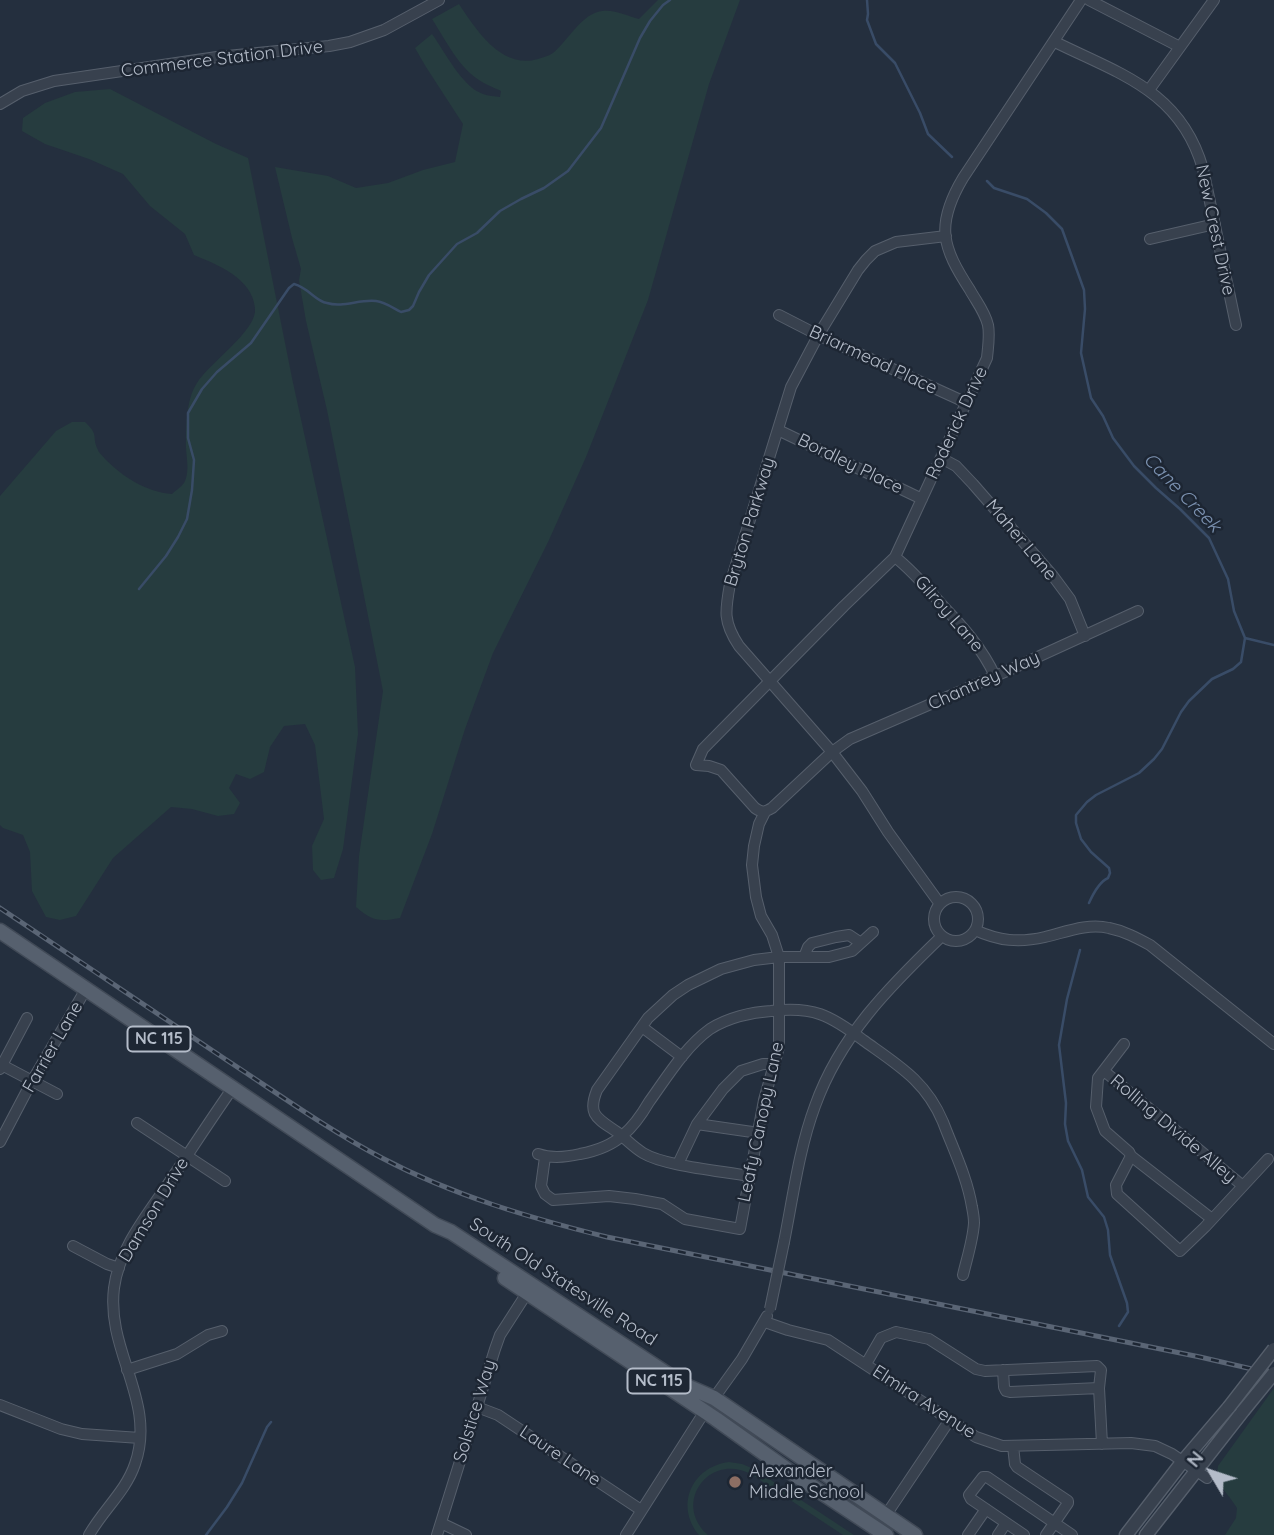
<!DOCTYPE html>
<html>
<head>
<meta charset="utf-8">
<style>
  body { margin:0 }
  #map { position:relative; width:1274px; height:1535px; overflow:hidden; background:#242f3e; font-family:Quicksand,sans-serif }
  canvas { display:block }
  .north { position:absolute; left:1176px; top:1437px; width:70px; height:70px; -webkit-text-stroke:5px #1d2633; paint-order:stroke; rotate:309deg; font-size:19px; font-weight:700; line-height:28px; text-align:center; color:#b4bcc9 }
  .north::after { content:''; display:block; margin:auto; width:24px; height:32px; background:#b4bcc9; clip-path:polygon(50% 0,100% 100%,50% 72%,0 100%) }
</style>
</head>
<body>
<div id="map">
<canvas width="1274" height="1535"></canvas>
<div class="north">N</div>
</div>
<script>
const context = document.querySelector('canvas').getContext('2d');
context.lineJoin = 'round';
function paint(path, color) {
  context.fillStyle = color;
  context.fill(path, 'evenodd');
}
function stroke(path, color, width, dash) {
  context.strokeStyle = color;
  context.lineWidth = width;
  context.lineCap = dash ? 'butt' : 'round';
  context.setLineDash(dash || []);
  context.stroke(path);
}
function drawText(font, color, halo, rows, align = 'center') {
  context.font = font + ' Quicksand,sans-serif';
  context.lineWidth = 5;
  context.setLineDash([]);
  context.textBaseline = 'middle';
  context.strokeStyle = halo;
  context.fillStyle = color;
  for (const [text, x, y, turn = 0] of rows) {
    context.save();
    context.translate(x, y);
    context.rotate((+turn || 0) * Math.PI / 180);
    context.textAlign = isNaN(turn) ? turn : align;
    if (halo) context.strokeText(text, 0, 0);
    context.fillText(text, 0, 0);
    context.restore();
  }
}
const green = new Path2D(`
  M658 0H740L709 84 648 300 586 457 549 540 493 653 465 729 432 834 400 918C379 922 372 921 356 907L359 856 383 691 327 410 306 321 299 280 301 269 292 238 275 167 328 176 356 188 388 183 423 170 455 162 463 124 426 67 415 48 432 34C445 52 462 87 483 94 488 96 495 96 500 97L501 91C493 87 484 84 476 78 457 64 445 39 432 19L459 4C476 30 502 70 538 59 543 57 549 56 553 53 567 42 582 13 602 11 614 9 628 16 639 19Z
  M110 89 216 144 248 158 292 378 355 667 358 734 343 849 334 878 321 880 313 870 312 846 324 819 315 745 305 724 284 726 270 747 264 772 250 779 236 774 229 788 240 803 234 814 218 816 192 809 171 807 113 858 76 916 60 920 46 917 32 891 30 852 23 835 3 828 0 825V496L56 431 72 422H85C100 436 91 436 98 450 98 452 104 457 105 459 123 477 146 492 172 494 175 491 181 487 184 483 191 471 185 454 186 440 186 423 187 398 197 383 209 363 258 330 255 308 252 278 218 265 194 255L185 234 150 206 123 174 89 159 45 144 22 131 23 118 45 103 75 92Z
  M1274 1388V1535H1225L1236 1518 1237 1508C1227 1491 1215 1486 1218 1466Z
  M729 1462 742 1464 754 1469 854 1535H843L751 1474C709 1452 672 1503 708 1535H699C675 1506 691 1467 729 1462Z`);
const stream = new Path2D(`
  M867 0 868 14 867 20 876 44 895 63 920 113 928 134 952 157
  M987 181 994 188 1027 199 1046 213 1062 229 1084 290 1085 309 1081 353 1091 398 1103 416 1113 438 1134 466 1156 488 1180 509 1209 538 1228 579 1234 611 1245 638 1241 662 1233 669 1212 679 1189 701 1181 712 1162 749 1154 759 1139 773 1096 795 1087 802 1076 815V823L1081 839 1091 852 1109 868 1110 873 1108 878C1099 882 1093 894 1089 903
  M139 589 166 556 178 537 187 519 192 490 194 460 188 438V413L202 389 217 372 251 343 289 288 294 284C309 288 315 301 327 303 343 308 359 299 376 301 385 302 393 308 401 312L409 310 413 306 419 292 429 275 457 244 477 233 500 211 521 199 544 188 568 171 601 128 640 38 650 21 663 5 670 0
  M1245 638 1274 645
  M1080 950 1067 999 1059 1045 1066 1103 1065 1124 1068 1141 1082 1170 1088 1197 1104 1217 1108 1230 1110 1255 1127 1303 1128 1312 1119 1326
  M206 1535 227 1507 242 1483 267 1427 271 1422`);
const minor = new Path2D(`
  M1081 0 963 178C935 225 942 247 970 290 976 301 985 312 988 325 990 335 988 347 987 358L895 557 844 606 703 749 696 765 709 766 721 770 755 808C762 813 765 812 772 808L832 752 850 739 1007 671 1138 611
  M1089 0 1180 47
  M1055 42C1120 74 1181 91 1203 169L1236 325
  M1149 90 1214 0
  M0 104 22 91 54 81 217 57 329 46 350 42 384 30 439 0
  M1150 239 1215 224
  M779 315 818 335 967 403
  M778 430 922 499
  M941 458 956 466 973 484 1053 576 1070 599 1085 636
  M895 557C913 571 927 588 942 605 963 627 982 648 995 676
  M934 919a22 22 0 1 1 44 0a22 22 0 1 1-44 0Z
  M940 904 888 832 862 791 832 752 739 646C723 622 725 611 730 584L791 387 819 334 858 270 866 260 875 251 896 242 946 236
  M975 930C999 941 1019 943 1045 937 1066 932 1087 923 1109 928 1124 931 1137 938 1150 945L1274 1044
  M804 957 808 947 812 943 836 937 849 935 861 943
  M642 1027 682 1057
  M1124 1044 1098 1078 1096 1107 1105 1131 1129 1152 1131 1156 1212 1219
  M0 1064 57 1094
  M0 1069 27 1018
  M1104 1071 1243 1186
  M137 1123 225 1181
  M697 1124 759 1133
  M0 1142 32 1081 86 989
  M538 1154C552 1159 567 1157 580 1154 596 1151 611 1146 623 1135 634 1126 642 1114 649 1102 667 1077 685 1047 710 1029 727 1018 751 1012 771 1011 813 1006 830 1015 863 1040 898 1065 926 1081 943 1122 954 1151 967 1177 972 1207 973 1212 974 1218 974 1223 973 1240 967 1258 963 1275
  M1131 1156 1116 1185 1117 1194 1180 1251 1205 1227 1268 1159
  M545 1157 541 1186 545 1194 553 1200 609 1196 635 1199 662 1204 685 1219 740 1229 764 1100 779 1047V957L772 935 761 916 756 897 752 865 754 846 759 824 765 812
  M678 1164 697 1124 723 1089 741 1071 763 1064H775
  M749 1176C723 1171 664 1166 643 1153 633 1147 626 1139 617 1132 597 1118 587 1115 597 1090L648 1018 673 995 688 985 721 969 754 960 779 957H829L852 951 873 932
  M784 1242C793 1197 799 1149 815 1106 840 1036 889 987 942 936
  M73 1246 107 1264 119 1268
  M765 1322 788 1330 828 1340 976 1437 1002 1446 1131 1443 1155 1446 1172 1454 1207 1478
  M866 1364 881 1338 896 1332 929 1339 976 1369 985 1371 1097 1366 1101 1370 1099 1388 1102 1444
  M127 1370 177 1354 208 1335 222 1331
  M1003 1370 1004 1387 1006 1391 1010 1392 1099 1388
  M714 1398 742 1359 767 1316
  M0 1405 61 1429 82 1434 140 1438
  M477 1407 498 1415 641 1510
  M1013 1446 1015 1464 1017 1467 1068 1501V1503L1046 1535
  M886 1515 949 1421
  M441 1523 466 1535
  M89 1535C103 1510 126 1491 135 1464 157 1401 106 1352 114 1288 119 1248 148 1214 170 1181 191 1150 211 1119 232 1089
  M437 1535 495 1349 500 1335 527 1293
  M626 1535 705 1411
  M968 1535 986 1509
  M998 1535 1006 1523
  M1024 1535 971 1499 969 1495 983 1477H987L1072 1535`);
const tertiary = new Path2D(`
  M1126 1535 1183 1461 1229 1407
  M1146 1535 1243 1411`);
const primary = new Path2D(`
  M0 931 435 1225 451 1232 684 1385 714 1398 915 1535
  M505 1278 716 1419 789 1471 886 1535`);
const rail = new Path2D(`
  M0 908C75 958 150 1009 225 1059 277 1093 327 1129 382 1158 452 1195 530 1218 607 1237L1200 1357 1274 1374`);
const minorBridge = new Path2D(`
  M770 1309 784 1242`);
const tertiaryBridge = new Path2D(`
  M1229 1407 1274 1349
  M1243 1411 1274 1373`);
const markers = [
  [735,1482,7,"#8d6e63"]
];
const shields = [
  [159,1039,63],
  [659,1381,63]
];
const shieldNames = [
  ["NC 115",159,1039],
  ["NC 115",659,1381]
];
const streetNames = [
  ["Commerce Station Drive",222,59,-7],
  ["New Crest Drive",1215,230,78],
  ["Briarmead Place",873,360,25],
  ["Roderick Drive",957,423,-65],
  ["Bordley Place",850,464,26],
  ["Bryton Parkway",750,522,-73],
  ["Maher Lane",1021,540,50],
  ["Gilroy Lane",949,614,49],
  ["Chantrey Way",984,681,-24],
  ["Farrier Lane",53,1047,-60],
  ["Leafy Canopy Lane",761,1122,-78],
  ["Rolling Divide Alley",1173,1129,40],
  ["Damson Drive",154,1210,-59],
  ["South Old Statesville Road",563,1282,33],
  ["Elmira Avenue",924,1402,33],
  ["Solstice Way",475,1411,-73],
  ["Laure Lane",560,1456,34]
];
const poiNames = [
  ["Alexander",749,1472],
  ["Middle School",749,1493]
];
const waterNames = [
  ["Cane Creek",1182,493,46]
];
paint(green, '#263c3f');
stroke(stream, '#394c67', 2.5);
stroke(minor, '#565f6c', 12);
stroke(tertiary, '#565f6c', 15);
stroke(primary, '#414a57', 17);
stroke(minor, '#38414e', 10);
stroke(tertiary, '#38414e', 12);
stroke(primary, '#56606e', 14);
stroke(rail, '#5a6575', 5);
stroke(rail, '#1d2633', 2.5, [8]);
stroke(minorBridge, '#565f6c', 12, []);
stroke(tertiaryBridge, '#565f6c', 15, []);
stroke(minorBridge, '#38414e', 10);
stroke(tertiaryBridge, '#38414e', 12);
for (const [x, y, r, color] of markers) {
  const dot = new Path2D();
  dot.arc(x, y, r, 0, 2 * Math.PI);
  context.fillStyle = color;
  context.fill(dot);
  stroke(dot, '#1d2633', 2.5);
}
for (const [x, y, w] of shields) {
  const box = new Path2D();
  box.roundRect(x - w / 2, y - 12.5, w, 25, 5);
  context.fillStyle = '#1d2633';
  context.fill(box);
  stroke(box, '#b4bcc9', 2);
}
drawText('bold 16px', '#b4bcc9', null, shieldNames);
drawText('18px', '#b4bcc9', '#1d2633', streetNames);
drawText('18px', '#b4bcc9', '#1d2633', poiNames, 'left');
drawText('italic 19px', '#7c92b1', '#1d2633', waterNames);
</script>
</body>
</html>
